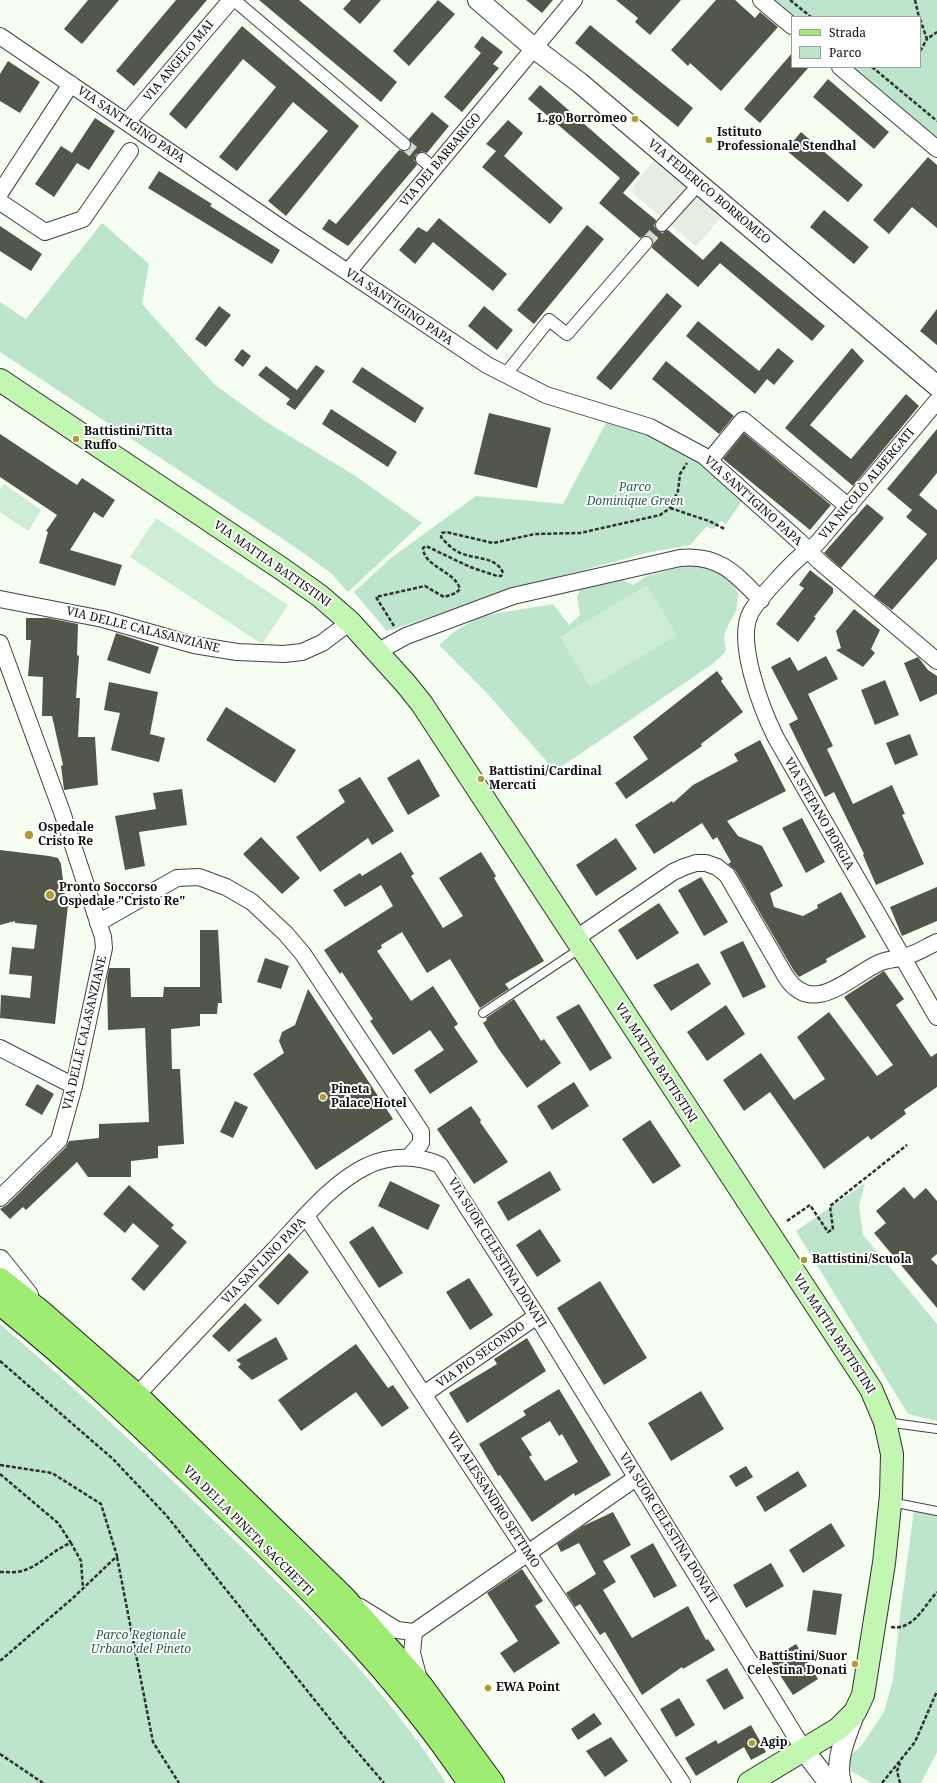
<!DOCTYPE html>
<html>
<head>
<meta charset="utf-8">
<style>
  body { margin:0 }
  #map { position:relative; width:937px; height:1783px; overflow:hidden; background:#f5fef1; font-family:"Noto Serif",serif }
  canvas { display:block }
  .legend { position:absolute; left:791px; top:16px; width:130px; height:52px; box-sizing:border-box; background:#fff; border:1px solid #9f9f9f; margin:0; padding:5px 7px; list-style:none; font-size:12px; color:#0e0e0e }
  .legend li { display:flex; align-items:center; gap:8px; height:20px }
  .legend b { width:20px; border:1px solid #9f9f9f }
</style>
</head>
<body>
<div id="map">
<canvas width="937" height="1783"></canvas>
<ul class="legend">
<li><b style="height:5px;background:#9fec73"></b>Strada</li>
<li><b style="height:11px;background:#bde5cb"></b>Parco</li>
</ul>
</div>
<script>
const context = document.querySelector('canvas').getContext('2d');
context.lineJoin = 'round';
function paint(path, color) {
  context.fillStyle = color;
  context.fill(path, 'evenodd');
}
function stroke(path, color, width, dash) {
  context.strokeStyle = color;
  context.lineWidth = width;
  context.lineCap = dash ? 'butt' : 'round';
  context.setLineDash(dash || []);
  context.stroke(path);
}
function drawText(font, color, halo, rows, align = 'center') {
  context.font = font + ' "Noto Serif",serif';
  context.lineWidth = 4;
  context.setLineDash([]);
  context.textBaseline = 'middle';
  context.strokeStyle = halo;
  context.fillStyle = color;
  for (const [text, x, y, turn = 0] of rows) {
    context.save();
    context.translate(x, y);
    context.rotate((+turn || 0) * Math.PI / 180);
    context.textAlign = isNaN(turn) ? turn : align;
    if (halo) context.strokeText(text, 0, 0);
    context.fillText(text, 0, 0);
    context.restore();
  }
}
const green = new Path2D(`
  M770 0H937V141L850 67H920V17H792Z
  M102 223 149 264 142 304 215 385 268 423 354 475 422 523 348 592 331 573 289 543 0 352V302L26 319Z
  M606 423 654 437 681 451 709 470 742 501 726 524 721 521 714 529 706 527 690 545 646 553 526 586 387 631 354 592 391 558 476 496 563 504Z
  M689 565 713 568 734 586 738 593C738 600 737 607 735 613 728 626 721 634 726 649L724 654 711 665 555 771 485 691 439 645 455 631 481 616 553 604 569 625 580 615 577 597 580 589 621 579 633 585 647 576Z
  M865 1183 859 1206 863 1235 937 1324V1421L908 1414 796 1231Z
  M0 1324C80 1392 155 1463 230 1536 309 1612 387 1690 446 1783H0Z
  M914 1510 937 1514V1752L921 1783H871L851 1771 848 1758 862 1745 884 1712 893 1680 900 1615Z`);
const pitch = new Path2D(`
  M4 484 41 510 28 531 0 512V490Z
  M156 518 288 605 262 644 130 557Z
  M647 585 677 635 590 687 560 637Z`);
const plaza = new Path2D(`
  M661 151 729 209 696 246 630 191Z`);
const building = new Path2D(`
  M88 0H119L82 44 64 29Z
  M176 0H207L134 86 116 71Z
  M259 0H299L397 82 381 102Z
  M351 0H381L360 24 343 9Z
  M438 0 455 14 409 66 393 51Z
  M526 0H553L542 13Z
  M616 0H681L650 35 635 22 638 18Z
  M716 0H735L755 18 760 12 778 27 721 91 690 63 688 66 671 50Z
  M590 25 693 108 678 127 575 43Z
  M242 26 359 126 286 216 268 201 328 131 293 102 237 171 219 157 276 87 243 59 186 129 169 114Z
  M482 36 503 52 493 64 499 68 462 112 444 97 481 53 474 47Z
  M792 53V67H809L760 123 744 109Z
  M8 61 40 82 20 113 0 101V74Z
  M828 79 889 132 874 149 813 97Z
  M540 85 640 173 623 193 656 220 655 227 657 230 661 232 668 230 703 260 721 241 825 326 812 341 720 263 698 287 652 248 653 241 651 237 644 236 640 238 599 203 620 178 528 99Z
  M432 112 449 126 427 153 423 152 416 154 415 158 417 165 348 246 322 229 329 219 336 224 399 150 403 151 409 149 411 145 409 139Z
  M95 118 115 131 89 170 77 163 54 197 35 184 61 146 72 153Z
  M508 120 523 133 504 156 563 208 550 224 482 167 496 151 486 144Z
  M801 132 863 185 848 202 786 150Z
  M928 157 937 165V228L912 207 889 234 873 220Z
  M159 171 212 204 210 206 280 250 272 264 148 188Z
  M824 210 869 247 854 264 810 227Z
  M439 218 507 274 493 291 433 242 415 264 399 250 418 227 427 232Z
  M587 225 604 239 534 324 517 310Z
  M0 226 42 254 31 271 0 251Z
  M667 293 682 306 611 390 596 378Z
  M219 306 231 315 206 347 195 339Z
  M484 306 513 330 497 350 468 326Z
  M937 309V345L920 331Z
  M698 321 759 371 778 348 794 361 774 385 767 379 755 394 686 336Z
  M852 348 864 361 810 425 851 459 906 394 919 406 853 486 785 428Z
  M242 349 251 356 243 367 234 360Z
  M666 361 734 416 719 434 652 379Z
  M316 365 325 371 295 410 286 404 290 399 258 375 266 366 297 390Z
  M362 367 424 408 415 423 352 382Z
  M331 409 397 452 388 467 322 424Z
  M489 413 551 428 537 488 474 474Z
  M937 429V473L919 495 937 510V559L892 610 874 596 927 534 906 517 912 510 887 489Z
  M744 433 831 505 810 530 723 459Z
  M0 434 77 485 82 478 115 500 103 518 94 512 70 550 122 565 115 586 39 563 48 532 46 531 57 515 0 477Z
  M867 504 884 518 841 568 824 553Z
  M810 570 833 588V593L814 617 816 618 798 642 776 624 804 588 799 585Z
  M854 609 880 630 871 649 875 653 863 667 836 650 841 648 836 631Z
  M26 618H48L78 624 77 655 79 656 76 698H80L78 737H95L98 785 64 790 61 766 63 765 52 716H42L43 677 28 676 31 640H26Z
  M116 633 159 647 150 674 107 660Z
  M826 656 838 679 808 694 833 746 827 749 853 804 892 785 905 814 902 815 924 864 876 885 863 855 864 854 834 792 825 797 806 759 789 724 798 719 771 667 790 657 798 671Z
  M918 657 928 670 937 676V694L920 702 904 663Z
  M717 671 723 679 721 681 726 688 743 712 701 744 702 746 626 799 615 783 648 759 633 737Z
  M885 680 899 715 875 725 861 690Z
  M109 682 158 692 150 734 165 738 159 762 111 750 120 713 104 710Z
  M226 707 296 750 275 783 206 740Z
  M910 734 918 755 895 765 886 743Z
  M760 740 786 791 727 821 738 836 762 846 783 886 770 893 774 907 803 916 818 908 817 905 841 892 866 937 826 959 827 962 799 977 794 971 735 870 728 864 731 862 717 837 713 840 702 823 654 854 635 825 672 801 673 803 693 785 738 761 734 754Z
  M419 759 440 796 408 815 387 778Z
  M360 777 394 831 372 845 368 838 320 872 296 837 345 802 338 790Z
  M182 789 187 825 139 832 145 866 125 870 115 816 156 809 153 793Z
  M802 818 825 862 806 873 782 828Z
  M261 837 300 878 282 894 243 854Z
  M616 838 637 869 596 896 576 865Z
  M0 850 49 856 58 858 61 864 66 905H68L55 1024 0 1018 1 995 30 998 32 976 9 974 12 947 34 949 37 925 15 923V921L0 925Z
  M401 852 414 874 411 876 443 928 463 916 439 878 481 852 496 876 494 878 544 961 505 984 509 989 480 1008 450 959 427 973 402 932 381 945 382 948 377 951 411 1001 433 986 458 1024 454 1027 478 1062 430 1094 414 1070 444 1050 430 1030 393 1055 370 1021 373 1019 342 972 340 974 324 950 393 906 381 885 345 907 333 890 360 873 362 876Z
  M701 877 728 922 704 936 678 890Z
  M937 887V921L902 936 890 907Z
  M659 903 679 933 637 960 618 930Z
  M200 930H218L222 1003H218L217 1014H200V1026L171 1029 172 1069H180L184 1144 158 1146V1158L131 1161V1177H88L77 1162 26 1210 23 1207 10 1219 0 1209 7 1205 66 1147 69 1141 99 1138V1124L149 1122 145 1028 108 1030 107 979 109 968H130L131 997H163L164 987H200Z
  M743 941 766 987 743 998 720 952Z
  M265 958 289 966 281 989 257 982Z
  M698 963 711 984 671 1011 653 985Z
  M884 971 904 999 896 1005 931 1057 937 1053V1087L904 1110 906 1114 871 1140 868 1136 824 1169 770 1092 744 1111 723 1080 761 1053 794 1100 825 1079 797 1037 829 1012 877 1076 893 1065 844 997Z
  M308 989 393 1119 316 1170 253 1074 284 1053 279 1041 282 1032 295 1025Z
  M514 999 541 1041 544 1039 561 1063 527 1088 498 1048 483 1023 487 1020 486 1018Z
  M579 1004 612 1058 590 1071 556 1017Z
  M726 1005 745 1034 707 1061 687 1032Z
  M574 1082 589 1106 552 1130 537 1106Z
  M37 1084 54 1094 42 1115 25 1105Z
  M235 1101 248 1107 233 1138 220 1132Z
  M471 1106 481 1120 480 1122 508 1162 474 1184 437 1129Z
  M650 1120 681 1166 653 1184 622 1139Z
  M550 1171 561 1190 508 1221 497 1202Z
  M390 1181 440 1205 428 1230 378 1206Z
  M129 1185 174 1225 171 1228 187 1242 144 1291 131 1279 159 1246 133 1223 125 1233 103 1214Z
  M904 1187 914 1199 926 1188 937 1201V1254L931 1259 937 1265V1308L874 1233 886 1223 876 1211Z
  M373 1226 403 1273 379 1288 349 1242Z
  M540 1229 561 1261 537 1277 516 1245Z
  M289 1253 309 1272 278 1305 258 1286Z
  M469 1278 493 1315 470 1330 446 1292Z
  M600 1281 647 1358 604 1385 557 1308Z
  M245 1303 262 1320 229 1352 212 1336Z
  M276 1337 288 1359 252 1380 238 1367 241 1364 236 1360Z
  M527 1338 546 1371 467 1423 449 1393 497 1364 494 1359Z
  M356 1344 388 1388 393 1385 409 1408 382 1427 356 1392 301 1431 278 1400Z
  M559 1389 611 1475 575 1496 574 1493 532 1522 500 1475 498 1476 479 1444 526 1415 523 1411ZM550 1421 559 1436 562 1434 578 1462 545 1481 529 1457 532 1455 521 1438Z
  M701 1391 724 1429 671 1461 648 1423Z
  M746 1466 753 1477 736 1487 729 1476Z
  M798 1471 807 1486 765 1512 756 1497Z
  M613 1512 631 1545 603 1561 616 1582 603 1590 632 1638 688 1606 706 1640 708 1639 715 1650 683 1669 682 1667 642 1695 605 1632 600 1635 580 1604 575 1607 566 1593 596 1574 579 1543 561 1552 557 1544 583 1526Z
  M831 1523 845 1546 803 1573 789 1550Z
  M653 1543 677 1586 654 1598 630 1556Z
  M771 1563 784 1586 746 1608 733 1585Z
  M522 1569 543 1601 535 1606 560 1643 514 1673 500 1653 518 1641 487 1593Z
  M813 1590 842 1594 836 1635 807 1631Z
  M796 1644 818 1679 793 1695 770 1660Z
  M727 1668 744 1698 724 1710 706 1680Z
  M679 1698 695 1725 676 1737 660 1709Z
  M594 1713 602 1724 578 1740 571 1729Z
  M751 1725 766 1752 751 1760 744 1747 696 1776 685 1758 716 1740 718 1744Z
  M611 1737 628 1761 605 1777 586 1751Z`);
const pedestrianTunnel = new Path2D(`
  M404 144 422 159
  M646 243 662 225`);
const path = new Path2D(`
  M790 0 811 17
  M915 0 919 17
  M920 19 927 39 937 32
  M920 51 927 39
  M872 67 937 121
  M670 508 709 521 725 529
  M394 626 376 597 425 586 444 597 456 593 460 589C455 571 424 567 423 548L426 546 470 567 497 576H501L503 573C497 557 476 559 463 554 454 551 447 544 441 537L442 533 446 532 493 543 535 534 580 533 660 515 670 508 678 491 680 474 687 463
  M787 1221 810 1205 828 1232 833 1229 830 1206 907 1145
  M0 1361 113 1459 166 1515 342 1734 384 1783
  M0 1465 52 1473 101 1504 117 1556 74 1597 0 1661
  M0 1474 58 1523 71 1543
  M117 1557 153 1742 179 1783
  M0 1572C8 1572 17 1573 25 1570 42 1564 54 1549 71 1543L81 1561 83 1589
  M891 1627C913 1631 924 1606 937 1592
  M0 1754 43 1783
  M882 1783 915 1742 937 1691
  M900 1783 897 1771 900 1763`);
const service = new Path2D(`
  M483 1013 581 948
  M886 1422 937 1429
  M891 1502 937 1511`);
const pedestrian = new Path2D(`
  M234 0 404 144
  M422 159 433 168
  M662 225 699 184
  M505 375 549 320 567 334 646 243`);
const minor = new Path2D(`
  M761 0 792 26
  M0 36 280 227 487 365 546 395 650 427 704 456 799 541 820 562 937 661
  M840 67 937 149
  M127 122 231 0
  M0 193 71 84
  M0 202 45 232 83 219 130 151
  M348 272 574 0
  M937 401 819 541C814 547 808 550 802 555 790 565 759 598 751 612 735 641 762 710 776 738L937 1017
  M710 460 743 420 849 507
  M0 599 103 619 194 645 237 652 284 654 302 652 322 643 350 622
  M0 643 62 812 103 937 104 948 74 1086 59 1140 0 1198
  M377 652 406 636 513 596 680 558C719 554 736 574 761 600
  M98 923 177 878 199 877 226 887 252 902 286 934 303 954 421 1132V1143L409 1157
  M575 939 673 872 684 867 696 863H706L717 867 727 875 786 977C813 1018 850 976 879 963 888 959 895 960 903 957 915 955 926 947 937 942
  M0 1048 74 1086
  M306 1216 527 1552 682 1783
  M424 1394 537 1316
  M137 1395C182 1347 227 1299 273 1251 300 1223 331 1183 367 1166 389 1155 417 1155 440 1165L537 1316 804 1750
  M360 1607 397 1630 414 1632 636 1478
  M414 1632 412 1653 419 1679`);
const tertiary = new Path2D(`
  M478 0 534 48 580 83 937 386
  M0 1260 28 1295
  M804 1750 829 1783
  M841 1783C834 1761 847 1733 855 1712`);
const secondary = new Path2D(`
  M0 380 282 569 320 596 350 622 406 684 422 704 871 1389 885 1422 892 1454 891 1495 884 1563 863 1695 855 1712 838 1729 749 1783`);
const primary = new Path2D(`
  M0 1279 43 1313 137 1395 344 1597 422 1686 493 1783
  M0 1304C75 1364 144 1430 213 1496 306 1585 398 1676 469 1783`);
const markers = [
  [635,119,4,"#b19c33"],
  [709,140,4,"#b19c33"],
  [76,439,4,"#b19c33"],
  [481,779,4,"#b19c33"],
  [29,835,5,"#b19c33"],
  [50,895,5,"#b19c33"],
  [323,1097,4,"#b19c33"],
  [804,1260,4,"#b19c33"],
  [855,1664,4,"#b19c33"],
  [488,1688,4,"#b19c33"],
  [752,1743,4,"#b19c33"]
];
const streetNames = [
  ["VIA ANGELO MAI",179,61,-50],
  ["VIA SANT'IGINO PAPA",131,125,34],
  ["VIA DEI BARBARIGO",441,160,-50],
  ["VIA FEDERICO BORROMEO",709,192,40],
  ["VIA SANT'IGINO PAPA",399,307,34],
  ["VIA NICOLÒ ALBERGATI",867,484,-50],
  ["VIA SANT'IGINO PAPA",753,501,42],
  ["VIA MATTIA BATTISTINI",272,564,35],
  ["VIA DELLE CALASANZIANE",143,630,14],
  ["VIA STEFANO BORGIA",819,814,60],
  ["VIA DELLE CALASANZIANE",85,1033,-77],
  ["VIA MATTIA BATTISTINI",656,1063,57],
  ["VIA SUOR CELESTINA DONATI",497,1253,58],
  ["VIA SAN LINO PAPA",264,1261,-46],
  ["VIA MATTIA BATTISTINI",834,1334,57],
  ["VIA PIO SECONDO",481,1355,-35],
  ["VIA ALESSANDRO SETTIMO",493,1500,57],
  ["VIA SUOR CELESTINA DONATI",668,1528,58],
  ["VIA DELLA PINETA SACCHETTI",248,1531,45]
];
const poiNames = [
  ["L.go Borromeo",627,119,"right"],
  ["Istituto",717,133],
  ["Professionale Stendhal",717,147],
  ["Battistini/Titta",84,432],
  ["Ruffo",84,446],
  ["Battistini/Cardinal",489,772],
  ["Mercati",489,786],
  ["Ospedale",38,828],
  ["Cristo Re",38,842],
  ["Pronto Soccorso",59,888],
  ["Ospedale \"Cristo Re\"",59,902],
  ["Pineta",331,1090],
  ["Palace Hotel",331,1104],
  ["Battistini/Scuola",812,1260],
  ["Battistini/Suor",847,1657,"right"],
  ["Celestina Donati",847,1671,"right"],
  ["EWA Point",496,1688],
  ["Agip",760,1743]
];
const parkNames = [
  ["Parco",635,488],
  ["Dominique Green",635,502],
  ["Parco Regionale",141,1636],
  ["Urbano del Pineto",141,1650]
];
paint(green, '#bde5cb');
paint(pitch, '#ceedd5');
paint(plaza, '#e5eee0');
paint(building, '#53564b');
stroke(pedestrianTunnel, '#d2dacf', 12, [12, 6]);
stroke(service, '#414141', 10);
stroke(pedestrian, '#414141', 14);
stroke(minor, '#414141', 18);
stroke(tertiary, '#414141', 22);
stroke(secondary, '#303030', 24);
stroke(primary, '#1f1f1f', 24);
stroke(path, '#303030', 2.5, [4, 2]);
stroke(service, '#fff', 8);
stroke(pedestrian, '#fff', 12);
stroke(minor, '#fff', 16);
stroke(tertiary, '#fff', 20);
stroke(secondary, '#c2f7b2', 22);
stroke(primary, '#9fec73', 22);
for (const [x, y, r, color] of markers) {
  const dot = new Path2D();
  dot.arc(x, y, r, 0, 2 * Math.PI);
  context.fillStyle = color;
  context.fill(dot);
  stroke(dot, '#fff', 1.5);
}
drawText('12px', '#0e0e0e', '#fff', streetNames);
drawText('bold 12px', '#0e0e0e', '#fff', poiNames, 'left');
drawText('italic 12px', '#24604c', '#fff', parkNames);
</script>
</body>
</html>
